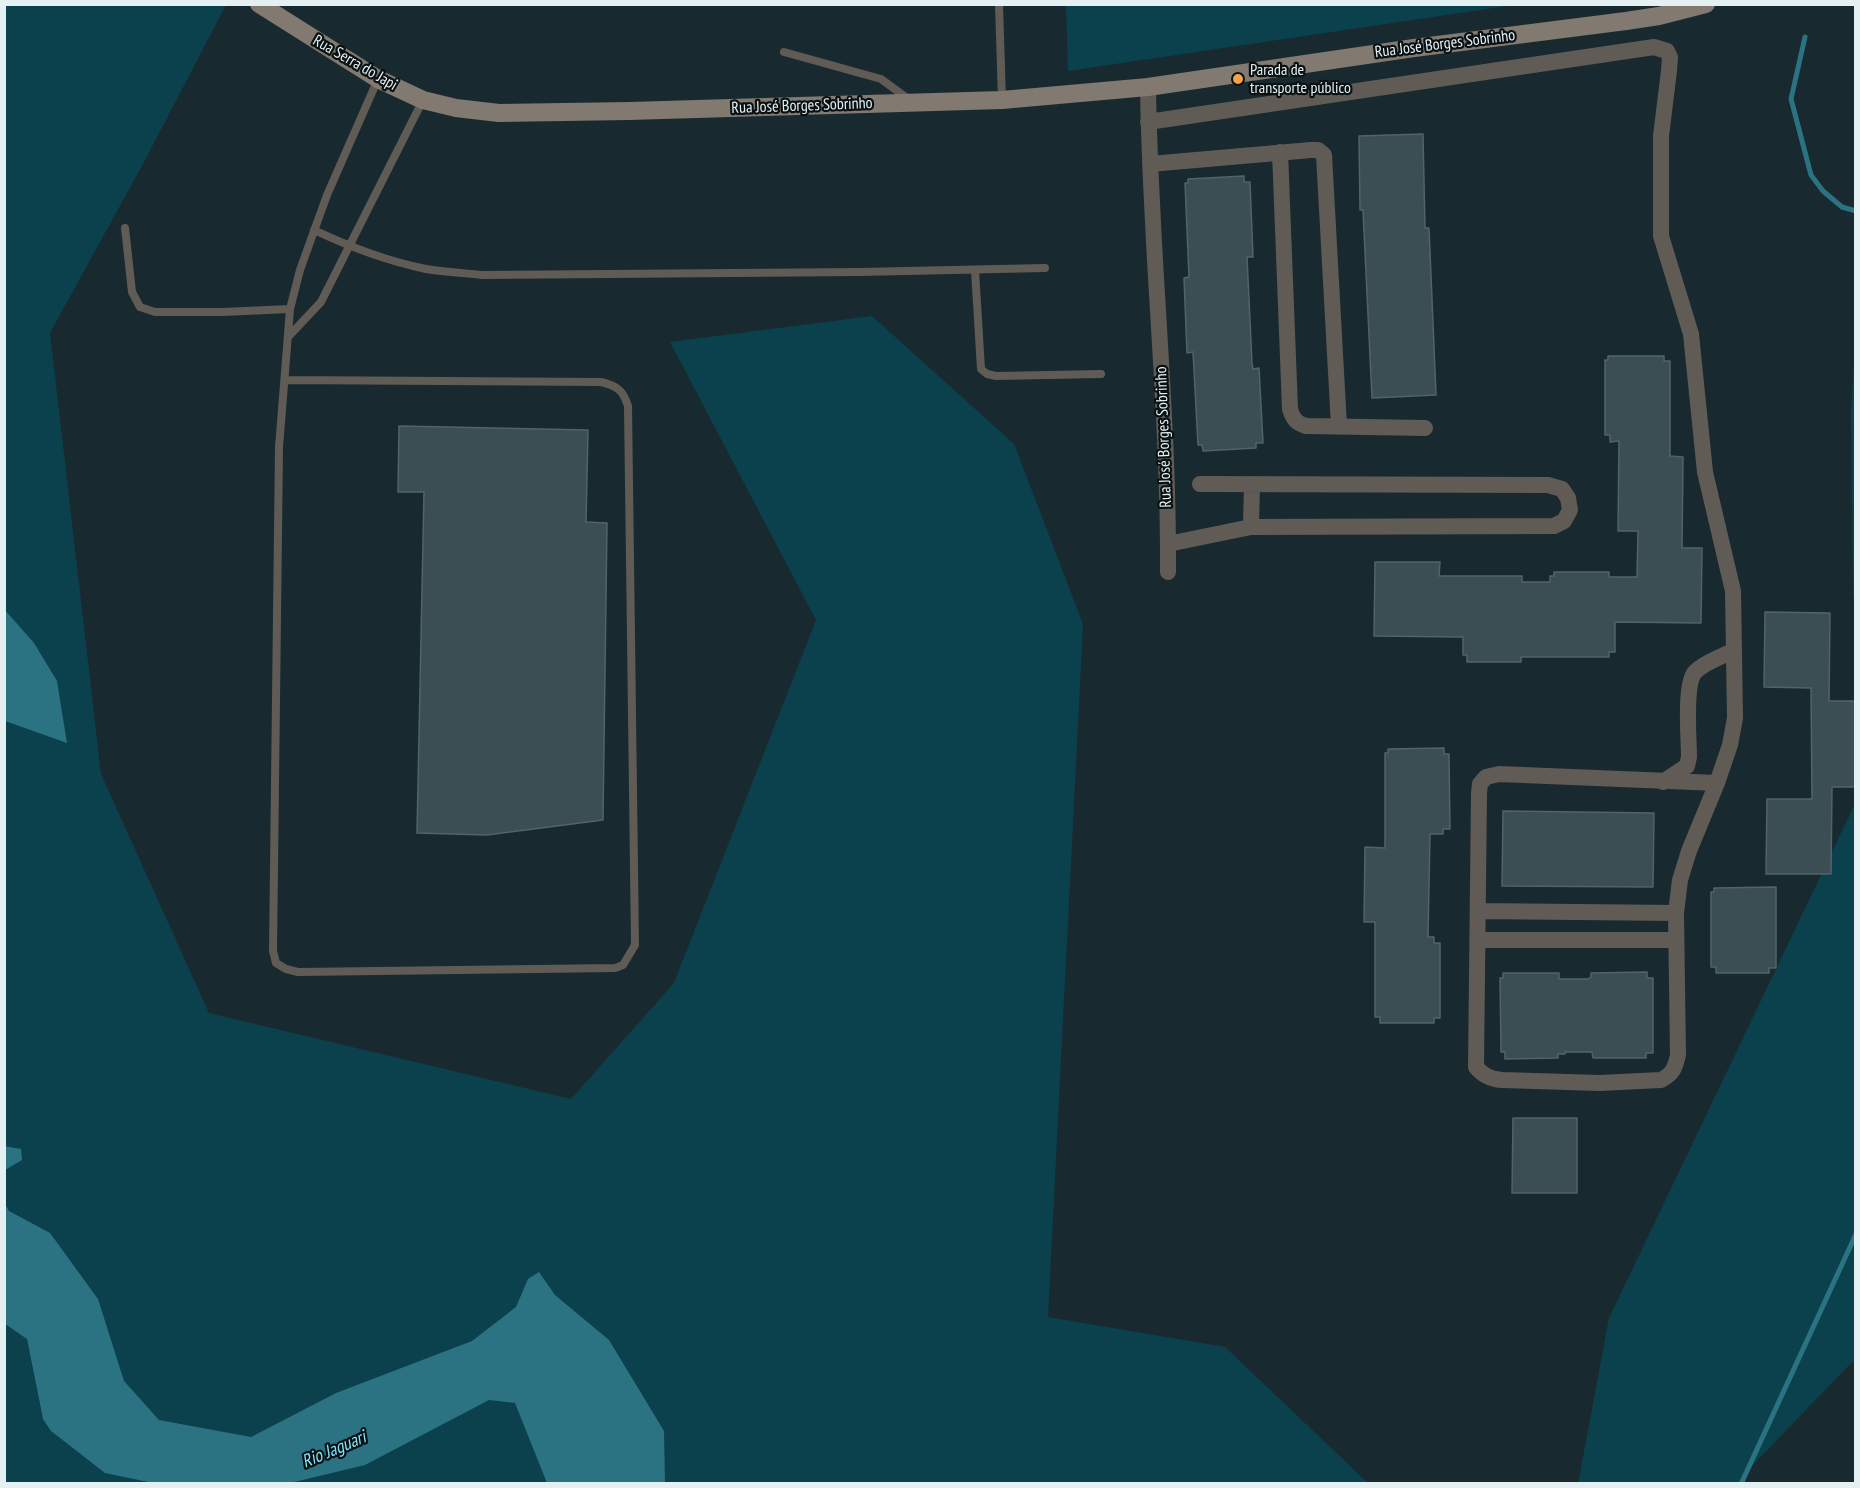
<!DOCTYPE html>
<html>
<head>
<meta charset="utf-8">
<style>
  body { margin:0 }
  #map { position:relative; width:1860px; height:1488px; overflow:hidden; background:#182a2f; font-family:"PT Sans Narrow",sans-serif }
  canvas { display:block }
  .frame { position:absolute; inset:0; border:6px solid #e5f0f3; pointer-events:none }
</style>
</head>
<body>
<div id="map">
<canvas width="1860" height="1488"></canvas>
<div class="frame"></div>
</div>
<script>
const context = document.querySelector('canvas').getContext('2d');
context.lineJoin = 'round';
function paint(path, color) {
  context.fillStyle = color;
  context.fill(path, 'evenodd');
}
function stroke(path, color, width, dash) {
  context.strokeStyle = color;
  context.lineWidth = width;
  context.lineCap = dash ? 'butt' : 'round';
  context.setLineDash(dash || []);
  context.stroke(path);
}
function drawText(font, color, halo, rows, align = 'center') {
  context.font = font + ' "PT Sans Narrow",sans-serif';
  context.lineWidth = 4.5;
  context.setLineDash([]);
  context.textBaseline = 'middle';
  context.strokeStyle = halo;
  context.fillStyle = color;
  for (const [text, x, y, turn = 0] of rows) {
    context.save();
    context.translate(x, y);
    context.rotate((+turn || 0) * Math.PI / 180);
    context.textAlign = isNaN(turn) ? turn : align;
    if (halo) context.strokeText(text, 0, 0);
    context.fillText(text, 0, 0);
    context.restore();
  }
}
const green = new Path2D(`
  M1066 4H1514V5L1068 71Z
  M5 5H226L144 162 50 333 101 774 209 1013 571 1099 674 983 816 620 670 342 872 316 1014 444 1083 624 1048 1317 1225 1347 1368 1483H5L4 1324 27 1338 43 1419 49 1337 4 1293Z
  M1855 345V605L1853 595 1851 413Z
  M1855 804V1359L1746 1472 1745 1483 1578 1484 1609 1318Z`);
const water = new Path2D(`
  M4 609 34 643 57 681 67 743 5 721Z
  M4 1146 21 1149 22 1160 5 1170Z
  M5 1204 9 1211 50 1233 98 1299 124 1381 159 1420 251 1437 336 1393 472 1341 516 1307 528 1279 539 1272 555 1295 609 1340 664 1431 665 1483H547L515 1403 489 1400 365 1465 290 1483H153L105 1473 51 1431 43 1419 27 1339 5 1324Z`);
const stream = new Path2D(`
  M1805 37 1791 99 1811 175 1823 191 1842 207 1856 211
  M1741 1484 1856 1234`);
const building = new Path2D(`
  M1423 134 1425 228H1429L1436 395 1372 398 1363 210H1360L1359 136Z
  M1244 176V182H1250L1253 257H1247L1252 363 1253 369 1259 368 1263 443H1256V448L1203 451 1202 445H1198L1193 352 1187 353 1184 278 1189 277 1185 183H1188V179Z
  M1608 356H1664V361H1670V456L1683 457 1682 548H1702L1701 623 1615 622V652H1609V657H1521V662H1467V655H1463V637L1374 636 1375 562H1440L1439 576H1522V582H1550V576H1554V572H1609V577H1637L1638 531H1618L1619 441 1610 442V435H1605V360H1608Z
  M399 426 588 430 586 522 607 523 603 820 487 835 417 833 424 492H398Z
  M1765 612 1830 613 1829 701H1856V787H1832L1831 874H1766L1767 799H1812L1811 688 1764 687Z
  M1444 748V754H1449L1450 829H1443V834H1430L1428 937H1434V943H1440V1018H1434V1023H1380V1017H1375V922H1364L1365 847 1385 848V753H1388V749Z
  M1503 811 1654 813 1653 887 1502 886Z
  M1776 887V968H1769V973H1716V967H1711V892H1714V888Z
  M1647 972V978H1653V1053H1646V1058H1593L1592 1052H1565V1054H1558V1058L1505 1059V1052H1501L1500 978H1503V973H1559V979H1588L1591 977V973Z
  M1513 1118H1577V1193H1512Z`);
const lane = new Path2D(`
  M999 4 1002 100
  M784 52 881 79 911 101
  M125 228 132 292 140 307 155 312H223L290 309
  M314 230C350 247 387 261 426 269 444 272 464 273 482 275L860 272 1045 268
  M975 270 981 369 987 374 996 376 1101 374
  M289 336 321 302 423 100
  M285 380 601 382C617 386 623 390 628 406L635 945 623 965 615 968 298 972 286 969 276 963 273 951 279 447 290 309 300 270 327 195 378 79`);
const street = new Path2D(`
  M1148 87C1150 249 1169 410 1168 572
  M1148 122 1654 47 1667 51 1670 57 1669 71 1661 136V236L1691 334 1705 472 1733 591 1735 718 1730 745 1717 783 1689 851 1680 880 1676 913 1678 1055C1675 1068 1673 1074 1661 1080L1600 1083 1502 1080C1491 1079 1483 1076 1476 1067L1479 793 1480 784 1486 777 1499 774 1717 783
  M1280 152 1290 409C1293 419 1296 423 1306 426L1425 428
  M1150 164 1311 150H1318L1324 155 1339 426
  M1251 527 1252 484
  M1168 544 1251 527 1554 526 1564 521 1570 510 1568 498 1562 489 1548 485 1200 484
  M1663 782 1687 766 1689 757C1689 739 1684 684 1695 672 1705 662 1721 657 1733 651
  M1478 911 1676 913
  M1478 940H1676`);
const secondary = new Path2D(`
  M259 4 378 79 423 100 456 108 499 113 629 111 1002 100 1148 87 1414 48 1626 21 1659 16 1706 4`);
const markers = [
  [1238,79,6,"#f6a248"]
];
const streetNames = [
  ["Rua José Borges Sobrinho",1445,44,-7],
  ["Rua Serra do Japi",355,63,30],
  ["Rua José Borges Sobrinho",802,106,-2],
  ["Rua José Borges Sobrinho",1164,437,-92]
];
const poiNames = [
  ["Parada de",1250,70],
  ["transporte público",1250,88]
];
const waterNames = [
  ["Rio Jaguari",334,1450,-23]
];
paint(green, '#0b414d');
paint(water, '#2b7283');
stroke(stream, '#2b7283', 5);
paint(building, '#3b4e54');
stroke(building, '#50646a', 1.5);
stroke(lane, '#615b56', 8);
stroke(street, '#615b56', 16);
stroke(secondary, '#827970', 18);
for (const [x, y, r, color] of markers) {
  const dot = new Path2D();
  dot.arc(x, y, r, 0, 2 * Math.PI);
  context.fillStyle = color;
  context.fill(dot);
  stroke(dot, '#091113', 2);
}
drawText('16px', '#e5f0f3', '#091113', streetNames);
drawText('16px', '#e5f0f3', '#091113', poiNames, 'left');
drawText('italic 18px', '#82e3fc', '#091113', waterNames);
</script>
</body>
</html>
